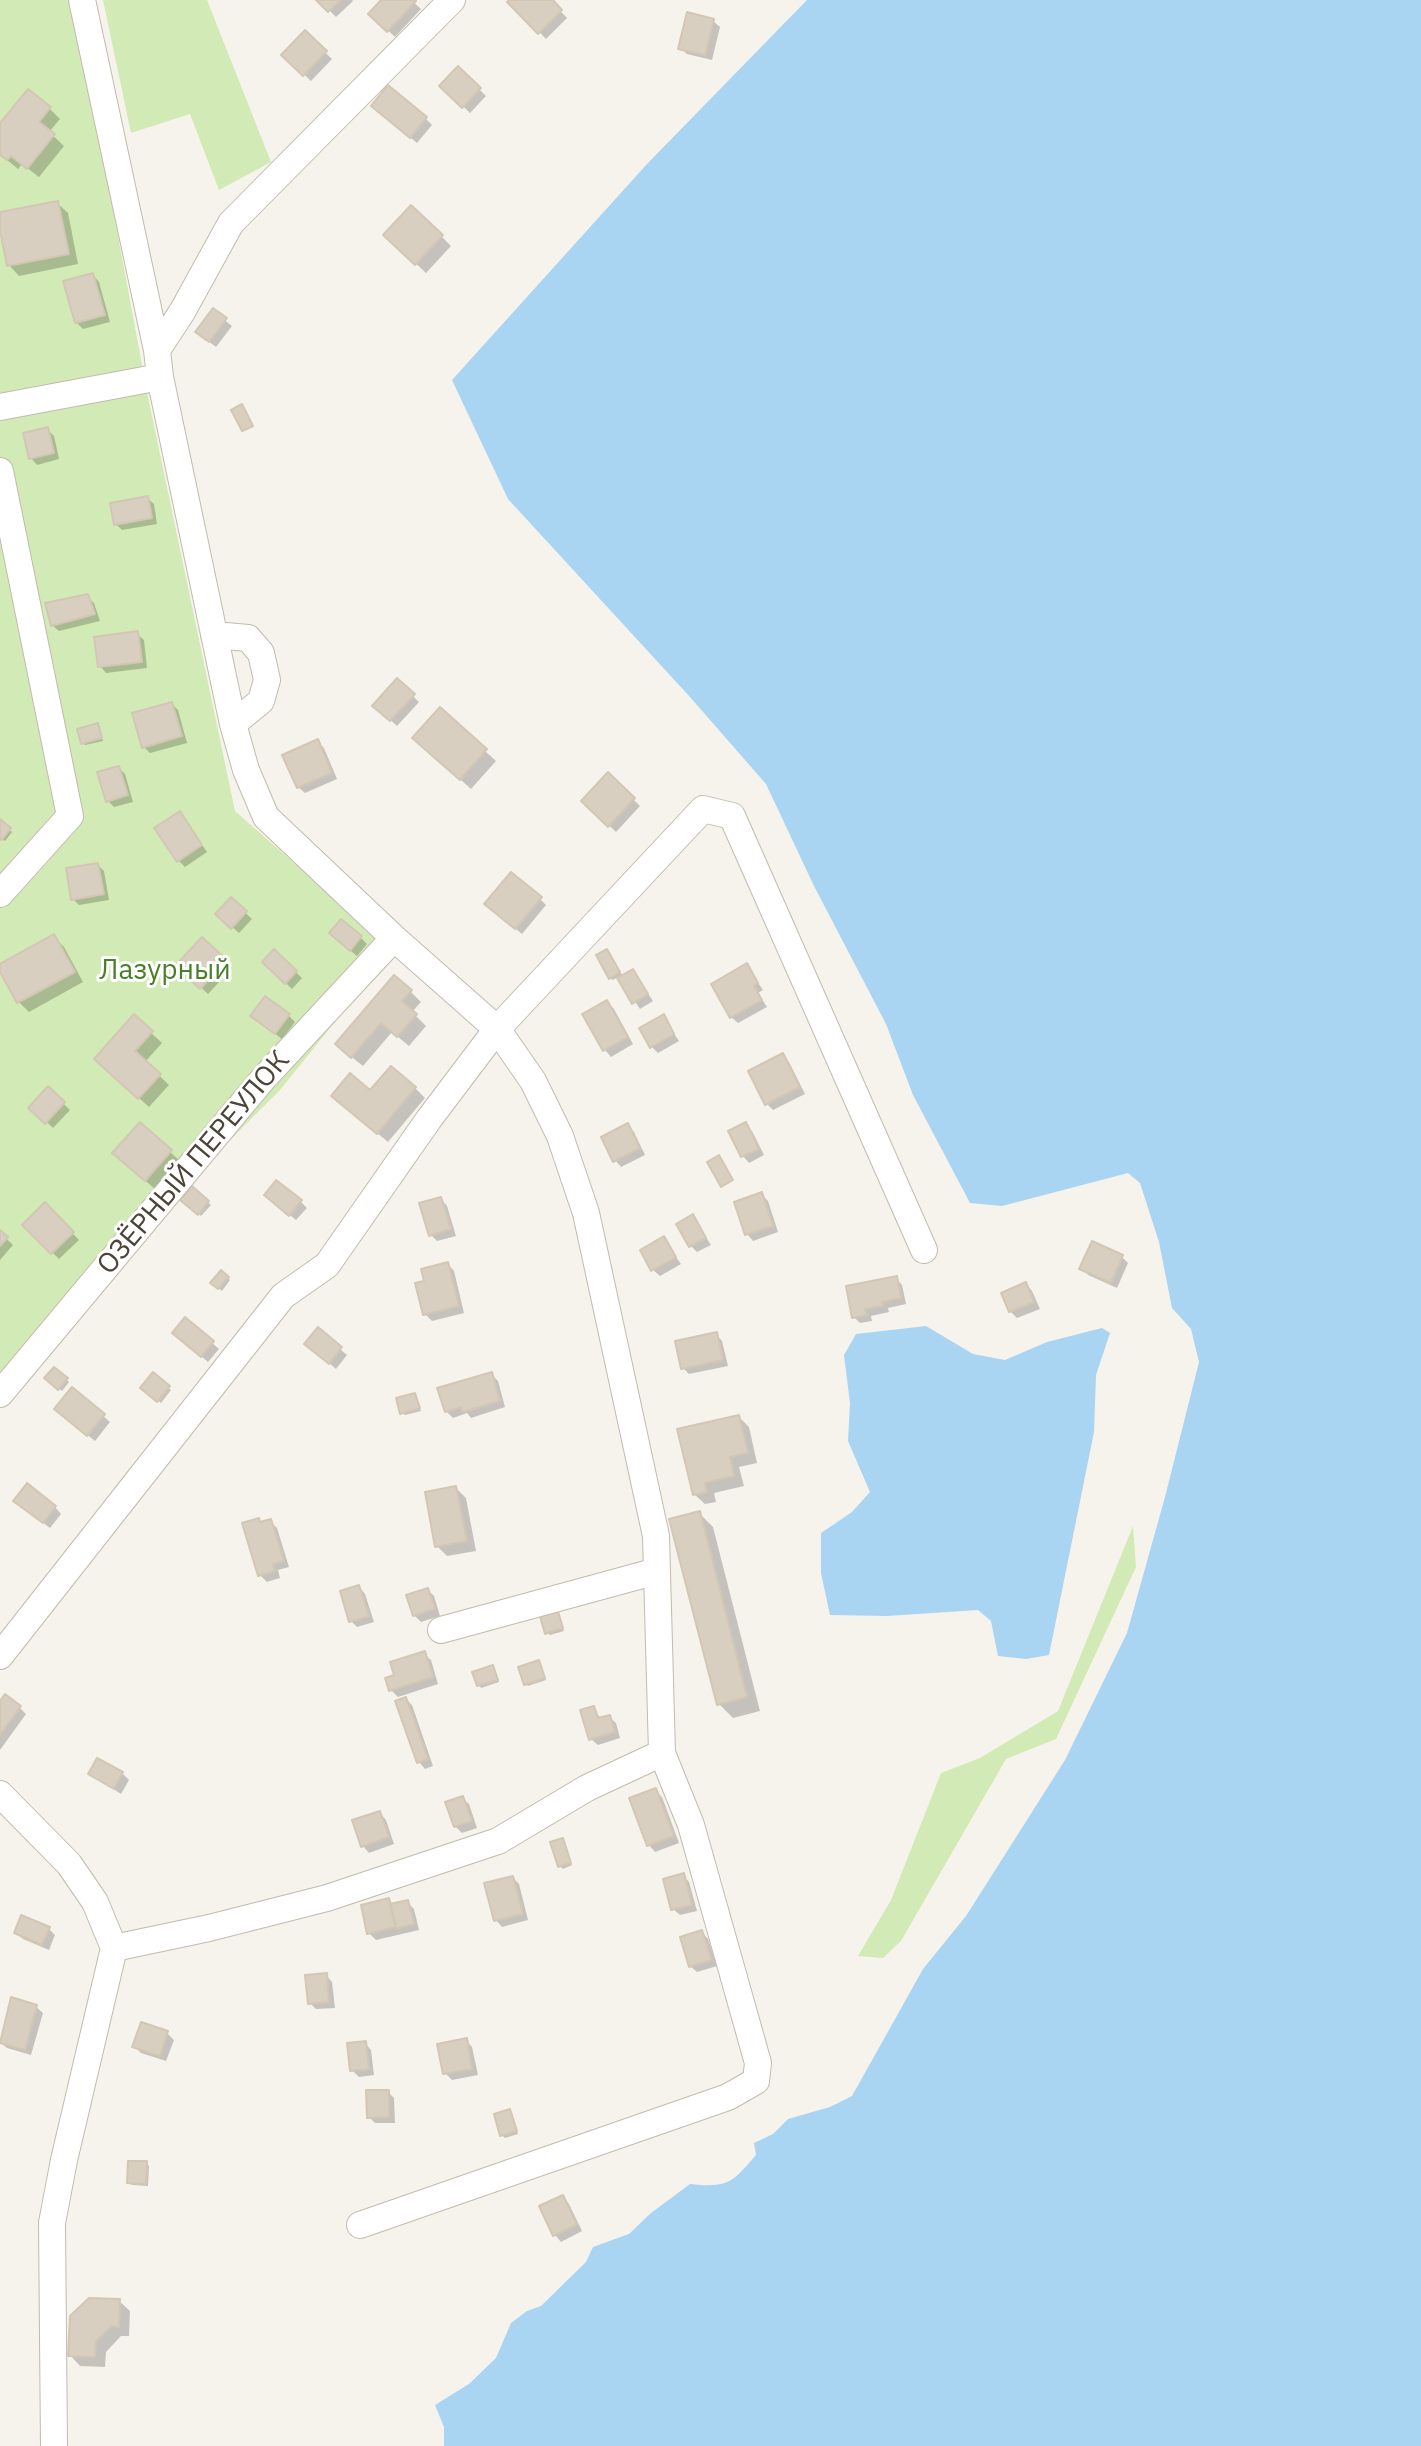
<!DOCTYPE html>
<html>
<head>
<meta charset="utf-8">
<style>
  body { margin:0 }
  canvas { display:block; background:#f6f3ec }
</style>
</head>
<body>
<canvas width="1421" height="2446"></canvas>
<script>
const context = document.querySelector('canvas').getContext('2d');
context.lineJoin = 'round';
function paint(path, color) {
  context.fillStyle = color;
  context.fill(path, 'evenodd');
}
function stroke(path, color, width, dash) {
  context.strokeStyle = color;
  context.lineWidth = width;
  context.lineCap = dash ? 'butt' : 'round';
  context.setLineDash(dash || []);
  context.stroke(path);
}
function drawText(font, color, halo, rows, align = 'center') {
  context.font = font + ' "IBM Plex Sans",sans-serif';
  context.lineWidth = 6;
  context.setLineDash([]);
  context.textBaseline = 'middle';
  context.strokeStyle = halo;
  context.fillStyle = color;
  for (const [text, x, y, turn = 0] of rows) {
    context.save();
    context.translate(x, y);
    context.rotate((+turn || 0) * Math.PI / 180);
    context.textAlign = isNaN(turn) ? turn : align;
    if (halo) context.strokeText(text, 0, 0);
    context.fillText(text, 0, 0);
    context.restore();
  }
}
const green = new Path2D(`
  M0 0H74L148 397 235 811 393 950 280 1090 204 1166 0 1387Z
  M103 0H207L271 162 219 190 190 114 131 133Z
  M1133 1526 1136 1567 1056 1739 1006 1759 901 1941 883 1958 858 1956 891 1900 941 1773 980 1758 1058 1711Z`);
const water = new Path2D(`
  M807 0H1421V2446H444V2427L435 2405 469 2384 496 2358 511 2323 527 2311 541 2306 586 2262 593 2247 629 2234 651 2213 690 2184C728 2188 732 2183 756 2155L754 2143 773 2134 788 2119 830 2107 852 2096 923 1969 966 1916 1065 1760 1127 1633 1165 1497 1199 1362 1191 1329 1172 1308 1159 1242 1140 1183 1128 1173 1002 1206 970 1203 913 1095 886 1024 814 886 766 784 690 697 508 499 452 380 647 164Z
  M926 1326 973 1354 1005 1360 1047 1342 1102 1328 1110 1333 1096 1375 1094 1432 1049 1655 1026 1659 998 1656 991 1621 978 1610 887 1616 830 1615 821 1573V1533L852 1512 870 1492 848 1441 850 1403 844 1355 856 1334Z`);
const shadow = new Path2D(`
  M319 0H352L353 1 336 17Z
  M384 0H411L421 9 395 37 371 14Z
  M512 0H550L567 18 546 39 510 2Z
  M713 21 720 27 712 60 687 54 680 48Z
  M305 33 332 59 311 81 284 55Z
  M458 69 486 96 470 113 442 86Z
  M50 109 60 119 49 132 64 146 39 177 22 164 18 169 0 154V126Z
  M380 112 426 119 432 125 417 143Z
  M57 203 68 213 78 264 19 276 9 265 0 214Z
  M441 236 451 246 426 273 396 245Z
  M93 275 99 282 110 322 83 329 76 322Z
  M213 311 232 326 216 347 204 338Z
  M47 429 54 436 59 459 37 465 31 458Z
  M147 498 154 504 157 524 122 530 116 524Z
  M87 597 94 603 100 621 59 631 52 625Z
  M137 634 144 640 147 668 106 673 100 666Z
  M397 681 419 702 397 726 375 706Z
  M172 704 178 710 187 743 150 753 144 747Z
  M440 710 496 761 471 789 425 748Z
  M97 726 103 741 85 745 83 743Z
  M318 742 324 748 337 779 305 793 298 787Z
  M119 768 125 774 133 802 114 807 108 801Z
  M608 775 640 806 616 832 583 801Z
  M180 814 207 852 185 867 179 861Z
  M0 822 12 832 5 841 0 837Z
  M98 865 104 871 109 900 79 905 73 899Z
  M231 899 252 919 239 933 218 914Z
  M540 899 546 905 522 934 493 910Z
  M54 937 64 947 83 982 29 1012 19 1002 0 966Z
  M361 938 367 944 357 956 338 940Z
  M202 940 232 968 208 994 178 966Z
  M274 952 302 978 292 989 264 962Z
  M610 954 623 977 633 971 653 1001 640 1009 618 977 613 980 610 978Z
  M747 966 763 990 758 993 767 1007 738 1023 731 1017Z
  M411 992 421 1002 412 1012 426 1026 409 1046 392 1032 363 1066 348 1054Z
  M607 1002 614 1009 633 1044 611 1057 605 1050 585 1015Z
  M289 1016 295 1022 282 1039 259 1022Z
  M134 1017 162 1043 145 1062 169 1085 149 1107 106 1069Z
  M663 1017 679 1041 658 1053 652 1047Z
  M783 1055 789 1062 805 1094 773 1110 766 1103Z
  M415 1088 425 1098 388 1142 344 1106 370 1093Z
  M48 1089 70 1110 53 1128 31 1107Z
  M140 1124 181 1162 156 1190 125 1163Z
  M745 1125 752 1131 764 1155 749 1163 743 1156 731 1132Z
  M628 1126 634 1132 645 1155 621 1167 615 1160Z
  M192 1189 211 1205 201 1216 183 1200Z
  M762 1195 768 1201 778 1232 753 1241 747 1234Z
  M441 1199 447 1206 456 1236 437 1241 431 1235Z
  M273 1201H300L307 1208 296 1220Z
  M45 1205 79 1240 59 1259 25 1225Z
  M693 1217 711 1245 697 1252 691 1246Z
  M0 1233 13 1245 0 1260Z
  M663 1239 681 1264 660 1276 653 1270Z
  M1122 1257 1128 1263 1117 1288 1088 1275 1082 1268Z
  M448 1264 454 1271 464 1313 432 1321 425 1314 427 1283Z
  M221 1273 230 1280 222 1291 213 1283Z
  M896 1278 902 1285 906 1304 888 1308 889 1312 871 1316 872 1321 860 1323 854 1317Z
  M1026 1284 1032 1291 1040 1309 1017 1318 1010 1311Z
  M185 1320 219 1349 208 1362 181 1339Z
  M318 1330 347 1355 336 1369 314 1350Z
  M716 1334 722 1341 728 1366 689 1374 683 1368Z
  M54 1369 69 1382 62 1391 47 1378Z
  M491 1374 498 1381 505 1407 471 1418 467 1413 453 1418 446 1411Z
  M153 1375 171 1390 161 1403 143 1388Z
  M72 1389 110 1422 95 1441 63 1415Z
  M414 1395 421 1411 405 1415 402 1413Z
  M739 1417 749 1427 757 1463 739 1467 744 1486 714 1493 716 1502 705 1504 694 1494Z
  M456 1488 466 1498 476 1551 447 1556 437 1546Z
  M22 1507H55L61 1514 50 1528Z
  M699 1513 713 1527 760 1711 733 1718 719 1704Z
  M258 1520 262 1524 270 1521 277 1528 289 1567 278 1570 280 1578 267 1582 260 1575 245 1524Z
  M359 1587 365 1594 374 1622 357 1627 351 1621Z
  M428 1590 434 1596 440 1616 421 1622 414 1615Z
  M556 1610 564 1631 550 1635 547 1633Z
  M424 1654 431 1660 438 1684 398 1697 391 1690 396 1677Z
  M538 1662 546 1680 528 1686 526 1684Z
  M493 1667 499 1682 481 1688 479 1685Z
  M406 1699 412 1705 433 1766 425 1769 419 1762Z
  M0 1704 20 1708 26 1714 0 1750Z
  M593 1708 601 1719 609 1717 616 1723 620 1738 598 1745 591 1739Z
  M122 1773 129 1780 121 1794 91 1774Z
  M656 1791 662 1797 679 1843 655 1852 649 1845Z
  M462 1798 469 1804 477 1828 462 1833 455 1826Z
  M380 1813 386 1820 394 1844 369 1853 363 1846Z
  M562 1840 572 1865 563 1869 560 1866Z
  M683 1875 689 1882 697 1911 680 1915 673 1909Z
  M513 1878 519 1884 528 1920 502 1927 496 1920Z
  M388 1900 393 1905 407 1902 414 1909 419 1930 376 1940 369 1933Z
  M49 1929 55 1935 49 1950 23 1939 16 1933Z
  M702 1932 708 1939 717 1966 697 1972 690 1966Z
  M326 1975 332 1982 335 2008 316 2009 310 2003Z
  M12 2000 36 2007 43 2013 31 2055 7 2048 0 2042Z
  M142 2024 167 2033 174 2040 166 2061 141 2053 134 2046Z
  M466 2040 472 2047 478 2075 452 2080 445 2073Z
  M365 2043 371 2050 374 2075 359 2077 352 2070Z
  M388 2092 394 2098 395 2123H375L369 2117Z
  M510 2112 518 2134 505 2138 502 2135Z
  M146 2163 149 2166 148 2186 132 2185 129 2183Z
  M562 2197 569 2204 582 2231 561 2242 555 2235Z
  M119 2301 130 2311 129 2336H121L106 2352 105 2367 80 2366 70 2355Z`);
const building = new Path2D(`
  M316 0H341L328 12Z
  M381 0H414L416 1 387 32 368 14Z
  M509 0H553L562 10 538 34 507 2Z
  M687 12 714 19 705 55 678 49Z
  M305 30 327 51 303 76 281 55Z
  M458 66 481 88 462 108 439 86Z
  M388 85 427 117 410 138 371 106Z
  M28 89 51 107 39 122 55 134 27 169 11 156 7 160 0 155V123Z
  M58 201 69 254 7 266 0 230V212Z
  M411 205 443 235 415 265 383 235Z
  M93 273 105 315 75 323 63 281Z
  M213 308 227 318 209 342 195 332Z
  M242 404 253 426 242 431 231 410Z
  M48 427 54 453 29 459 23 433Z
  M148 496 152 518 114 525 110 503Z
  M88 594 95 614 51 626 45 603Z
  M138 631 142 662 98 667 94 637Z
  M397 678 415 694 390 721 372 706Z
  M172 702 182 736 142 748 132 713Z
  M440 707 487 749 460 780 412 738Z
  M98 723 102 738 81 744 77 729Z
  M318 739 332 773 297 788 282 755Z
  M119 766 128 795 106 802 97 772Z
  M608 772 635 798 608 827 581 801Z
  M180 811 202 845 177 862 154 828Z
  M0 819 11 828 2 840 0 839Z
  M98 863 104 894 71 900 66 868Z
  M511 872 542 897 515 929 484 904Z
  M231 897 247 911 231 929 215 914Z
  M341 919 362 936 350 951 329 933Z
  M54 934 75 972 17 1003 0 972V964Z
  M202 937 227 960 200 989 175 966Z
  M274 949 297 971 285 984 262 962Z
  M607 949 620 972 609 979 596 955Z
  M747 963 758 983 754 986 762 1000 730 1018 711 984Z
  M633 969 648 994 632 1004 617 978Z
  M394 975 412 990 402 1001 417 1014 397 1037 381 1023 351 1058 335 1044Z
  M265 996 290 1014 275 1034 250 1016Z
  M607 1000 628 1037 603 1051 582 1014Z
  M134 1014 153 1031 135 1051 161 1074 138 1099 94 1059Z
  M664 1014 674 1034 650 1048 639 1028Z
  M783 1053 800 1087 765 1105 748 1071Z
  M391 1066 416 1087 377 1134 331 1096 350 1073 370 1090Z
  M48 1086 65 1102 45 1124 28 1108Z
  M140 1122 172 1150 145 1181 112 1153Z
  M746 1122 759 1149 741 1157 728 1131Z
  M628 1123 640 1148 613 1162 601 1137Z
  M719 1155 733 1180 721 1187 707 1162Z
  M276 1180 302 1200 289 1216 264 1195Z
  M192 1186 209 1201 198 1215 180 1200Z
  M762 1192 773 1226 745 1235 734 1202Z
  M441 1197 451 1229 429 1236 419 1203Z
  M45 1202 74 1232 51 1254 22 1225Z
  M693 1214 706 1238 689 1247 676 1224Z
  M0 1230 8 1237 0 1246Z
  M664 1236 676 1257 651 1271 640 1250Z
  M1092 1241 1123 1255 1111 1283 1079 1269Z
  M448 1262 459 1306 423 1315 415 1283 424 1281 421 1269Z
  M221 1270 229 1277 218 1289 210 1283Z
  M897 1276 901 1298 882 1302 883 1306 865 1309 867 1315 852 1318 846 1286Z
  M1026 1282 1034 1302 1009 1312 1001 1293Z
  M185 1317 214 1341 201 1357 172 1333Z
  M318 1327 342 1347 329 1364 304 1344Z
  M717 1332 723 1360 681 1369 675 1341Z
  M54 1367 68 1378 58 1390 44 1378Z
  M153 1372 170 1386 157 1402 140 1388Z
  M492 1372 500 1401 463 1412 461 1407 445 1412 437 1388Z
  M72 1387 105 1414 87 1436 54 1409Z
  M415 1393 420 1408 400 1414 396 1398Z
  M739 1415 748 1453 730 1457 734 1476 705 1483 707 1492 693 1495 677 1429Z
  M27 1483 56 1506 43 1523 13 1501Z
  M456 1486 467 1541 435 1547 425 1492Z
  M700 1511 747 1697 717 1705 669 1519Z
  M259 1518 260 1522 271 1519 284 1561 273 1564 275 1571 258 1576 242 1523Z
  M359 1585 369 1616 349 1622 340 1591Z
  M428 1588 435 1609 413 1616 406 1595Z
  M557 1608 563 1628 545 1634 539 1613Z
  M425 1651 433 1677 389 1691 385 1678 394 1675 390 1662Z
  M539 1660 545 1678 524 1685 518 1667Z
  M493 1665 498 1680 477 1686 472 1672Z
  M5 1694 21 1706 0 1735V1701Z
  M406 1697 428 1759 417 1763 395 1701Z
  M594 1706 598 1718 610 1715 615 1732 589 1740 580 1710Z
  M97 1758 123 1772 114 1789 88 1774Z
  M656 1788 674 1836 647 1846 629 1798Z
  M463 1796 472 1821 454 1827 445 1802Z
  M380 1811 389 1837 361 1847 352 1820Z
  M563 1838 571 1863 558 1867 550 1842Z
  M684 1873 692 1905 671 1910 663 1879Z
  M513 1876 523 1914 494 1921 484 1883Z
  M389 1898 396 1927 367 1934 361 1905Z
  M408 1900 414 1924 396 1929 390 1904Z
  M21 1915 50 1927 42 1945 14 1933Z
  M702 1930 712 1960 689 1967 680 1937Z
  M327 1973 329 2002 308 2004 305 1975Z
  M11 1997 37 2005 25 2050 0 2043Z
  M141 2022 168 2031 160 2056 132 2047Z
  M467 2038 472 2069 443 2074 437 2044Z
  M366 2041 369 2069 350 2071 347 2043Z
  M366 2090H389V2117L367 2118Z
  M510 2109 517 2131 500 2136 494 2114Z
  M128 2161H147L146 2184 127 2183Z
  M563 2195 577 2224 553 2236 539 2206Z
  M89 2298 120 2299 119 2327 111 2326 96 2341 95 2357 68 2356 70 2316Z`);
const minor = new Path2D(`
  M157 350 182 312 231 223 452 0
  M0 407 160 377
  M0 471 70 816 0 894
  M214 635 248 638 261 653 267 680 261 701 233 724
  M0 1394 263 1079 394 938
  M441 1630 657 1571
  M0 1656 283 1296 327 1265 429 1119 497 1029 394 938 266 817 246 770 233 724 160 377 157 350 82 0
  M0 1794 69 1864 95 1902 114 1948 64 2160 52 2223 54 2446
  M114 1948 209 1928 327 1898 498 1841 587 1788 662 1753
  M360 2225 728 2097 756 2081 758 2063 691 1825 662 1753 656 1536 586 1213 560 1136 533 1081 497 1029 703 809 732 816 924 1250`);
const parkNames = [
  ["Лазурный",165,971]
];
const streetNames = [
  ["ОЗЁРНЫЙ ПЕРЕУЛОК",194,1163,-50]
];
paint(green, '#d2eab5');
paint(water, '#a9d4f2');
paint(shadow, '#0003');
paint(building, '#d8cfc1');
stroke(building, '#d3c7b4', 2);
stroke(minor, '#c2bbae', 28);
stroke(minor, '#fff', 26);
drawText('28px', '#4a7f2a', '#fff', parkNames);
drawText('28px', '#4b4439', '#fff', streetNames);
</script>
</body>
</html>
